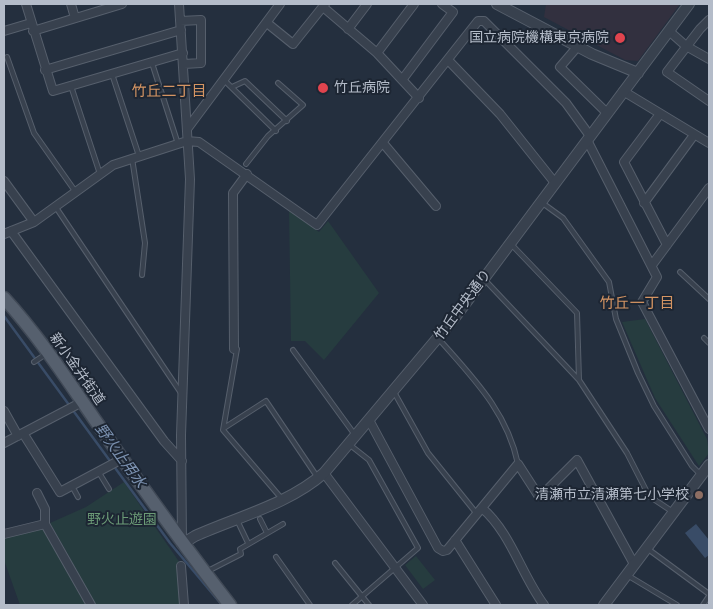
<!DOCTYPE html>
<html>
<head>
<meta charset="utf-8">
<style>
  body { margin:0 }
  #map { position:relative; width:713px; height:609px; overflow:hidden; background:#242f3e; font-family:Rubik,sans-serif }
  canvas { display:block }
  .frame { position:absolute; inset:0; border:5px solid #b4bcc9; pointer-events:none }
</style>
</head>
<body>
<div id="map">
<canvas width="713" height="609"></canvas>
<div class="frame"></div>
</div>
<script>
const context = document.querySelector('canvas').getContext('2d');
context.lineJoin = 'round';
function paint(path, color) {
  context.fillStyle = color;
  context.fill(path, 'evenodd');
}
function stroke(path, color, width, dash) {
  context.strokeStyle = color;
  context.lineWidth = width;
  context.lineCap = dash ? 'butt' : 'round';
  context.setLineDash(dash || []);
  context.stroke(path);
}
function drawText(font, color, halo, rows, align = 'center') {
  context.font = font + ' Rubik,"Noto Sans JP",sans-serif';
  context.lineWidth = 4;
  context.setLineDash([]);
  context.textBaseline = 'middle';
  context.strokeStyle = halo;
  context.fillStyle = color;
  for (const [text, x, y, turn = 0] of rows) {
    context.save();
    context.translate(x, y);
    context.rotate((+turn || 0) * Math.PI / 180);
    context.textAlign = isNaN(turn) ? turn : align;
    if (halo) context.strokeText(text, 0, 0);
    context.fillText(text, 0, 0);
    context.restore();
  }
}
const medical = new Path2D(`
  M546 4H680L638 61 625 60 544 17Z`);
const green = new Path2D(`
  M289 210 319 232 328 221 379 293 324 360 305 341H291Z
  M645 319 707 439 709 453 699 466 655 398 622 322Z
  M124 482 180 563 181 605H20L4 560V538L42 528 46 529 86 594 69 556 50 523 86 507Z
  M416 556 435 580 423 589 405 565Z`);
const water = new Path2D(`
  M696 524 709 540V555L705 558 685 533Z`);
const stream = new Path2D(`
  M4 316 170 543 222 605`);
const service = new Path2D(`
  M7 57 34 133 75 191
  M152 63 178 144
  M112 74 139 156
  M224 80 276 131
  M71 86 100 174
  M232 87 245 81 287 121
  M132 158 145 243 142 275
  M246 164 268 136 303 105 278 83
  M541 202 563 218 609 282 616 319 638 373 654 406 692 466 701 475
  M55 206 181 393
  M511 244 577 313 579 380
  M680 272 709 299
  M484 279 579 380 627 453 649 496 673 512
  M438 338C472 377 507 411 518 464
  M704 338 709 343
  M237 349 223 430 282 499
  M293 350 355 435
  M34 362 46 354
  M394 392 428 453 477 514
  M224 428 266 401 318 478
  M350 445 369 460 418 548 352 605
  M98 471 109 489
  M72 486 78 497
  M260 519 267 533
  M237 520 248 543
  M648 549 709 594
  M276 557 310 605
  M335 563 369 605
  M206 572 241 554 240 549 283 524
  M627 575 677 605
  M703 605 709 596`);
const minor = new Path2D(`
  M26 4 53 91 183 53
  M71 4 75 18
  M179 4 190 179 181 435 182 541
  M323 7 377 53 419 98
  M709 20 700 29 667 72 709 101
  M180 21 201 20V63L184 64
  M267 23 293 44 325 4
  M348 29 367 4
  M4 31 31 23
  M33 31 122 4
  M669 31 686 46 709 59
  M578 46 560 67 607 113
  M377 53 414 4
  M448 60 500 114 555 183
  M45 70 181 30
  M402 80 453 12 442 4
  M623 91 709 143
  M660 114 624 162 667 245
  M187 129 280 4
  M587 140 657 277 642 302 709 429
  M383 143 436 206
  M4 181 34 222
  M644 203 694 135
  M11 231 164 441 182 461
  M4 234 34 222 113 165 187 141 199 142 317 225 478 21H484L566 103 590 136
  M652 265 709 188
  M234 349 233 193 247 174
  M4 411 18 436
  M369 420 438 548 443 551 447 550 518 464 538 495 546 491 577 460 634 564
  M23 433 60 492 122 459
  M4 443 82 402
  M324 473 423 605
  M482 508C511 533 521 574 544 605
  M45 524 91 605
  M4 534 45 524V509L37 493
  M455 540 496 605
  M181 566 184 605`);
const tertiary = new Path2D(`
  M497 4 592 54 638 73
  M182 544 195 536C237 517 289 504 324 473L456 316 689 4
  M604 605 709 465`);
const primary = new Path2D(`
  M4 298C38 335 66 378 95 420 139 483 183 545 230 605`);
const markers = [
  [620,38,6,"#e0444e"],
  [323,88,6,"#e0444e"],
  [699,495,5,"#8d6e63"]
];
const poiNames = [
  ["国立病院機構東京病院",609,38],
  ["竹丘病院",334,88,"left"],
  ["清瀬市立清瀬第七小学校",689,495]
];
const streetNames = [
  ["竹丘中央通り",463,305,-53],
  ["新小金井街道",77,369,55]
];
const parkNames = [
  ["野火止遊園",122,520]
];
const neighbourhoodNames = [
  ["竹丘二丁目",169,92],
  ["竹丘一丁目",637,304]
];
const waterNames = [
  ["野火止用水",120,456,54]
];
paint(medical, '#32303f');
paint(green, '#263c3f');
paint(water, '#394c67');
stroke(stream, '#394c67', 2.5);
stroke(service, '#565f6c', 6);
stroke(minor, '#565f6c', 10);
stroke(tertiary, '#565f6c', 12);
stroke(primary, '#414a57', 15);
stroke(service, '#38414e', 4);
stroke(minor, '#38414e', 8);
stroke(tertiary, '#38414e', 10);
stroke(primary, '#56606e', 12);
for (const [x, y, r, color] of markers) {
  const dot = new Path2D();
  dot.arc(x, y, r, 0, 2 * Math.PI);
  context.fillStyle = color;
  context.fill(dot);
  stroke(dot, '#1d2633', 2);
}
drawText('14px', '#b4bcc9', '#1d2633', poiNames, 'right');
drawText('14px', '#b4bcc9', '#1d2633', streetNames);
drawText('14px', '#6b9a76', '#1d2633', parkNames);
drawText('15px', '#d59563', '#1d2633', neighbourhoodNames);
drawText('italic 15px', '#7c92b1', '#1d2633', waterNames);
</script>
</body>
</html>
